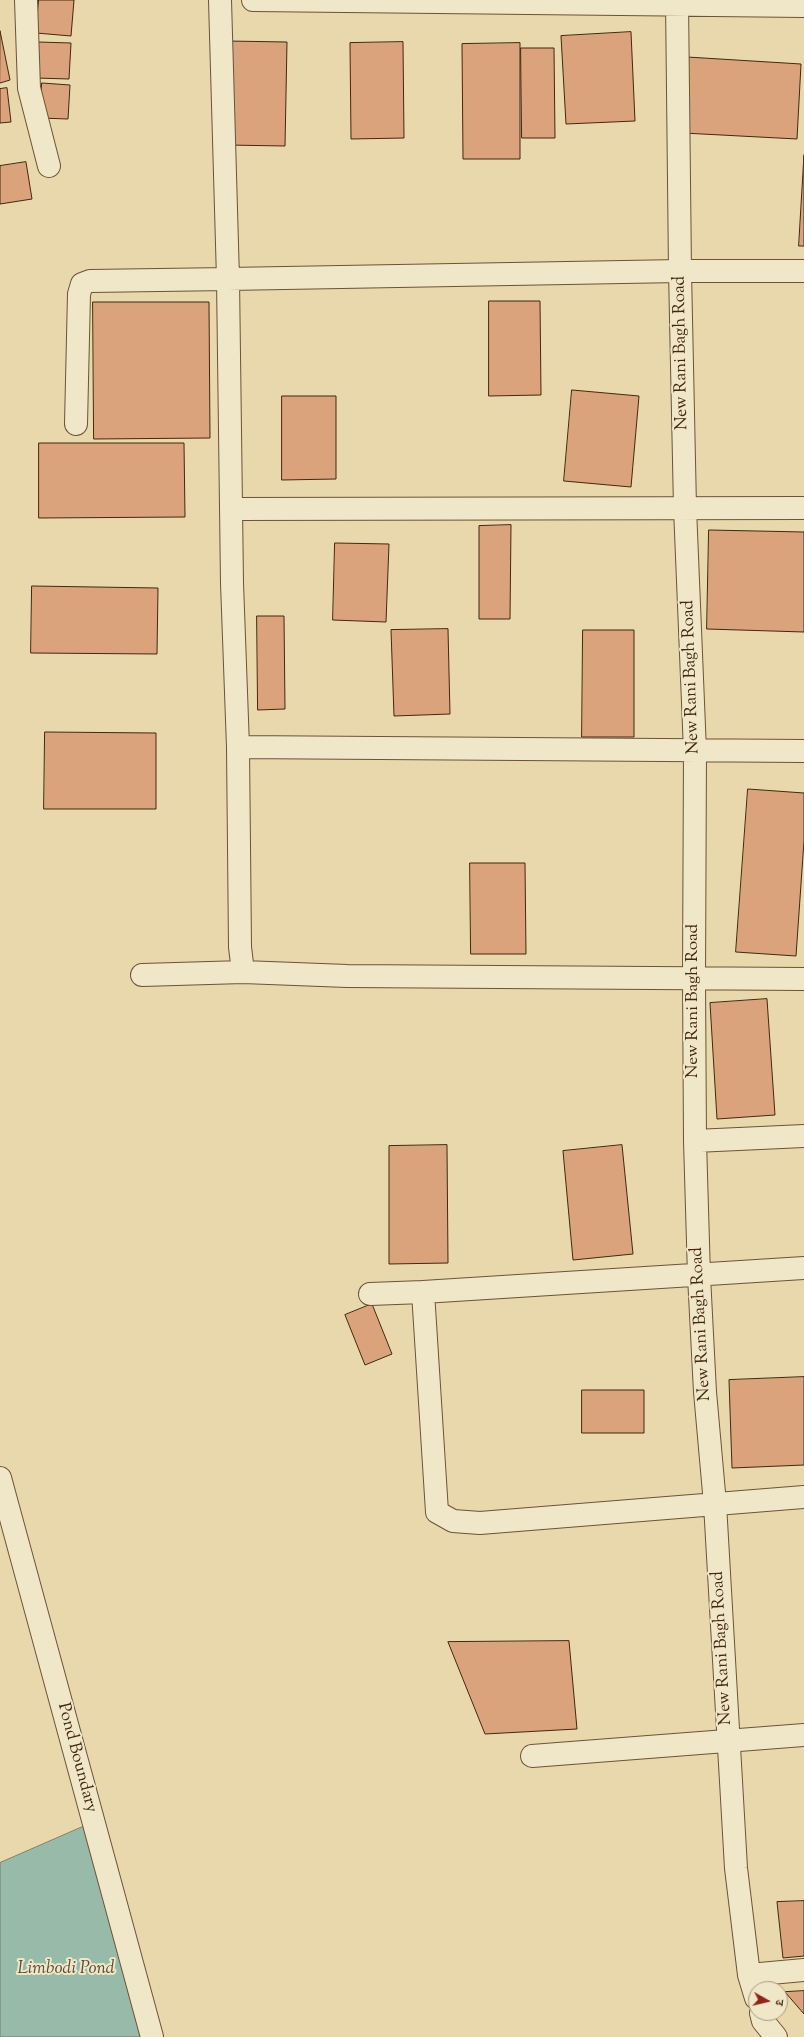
<!DOCTYPE html>
<html>
<head>
<meta charset="utf-8">
<style>
  body { margin:0 }
  #map { position:relative; width:804px; height:2037px; overflow:hidden; background:#e8d8ab; font-family:"Sorts Mill Goudy","Noto Serif Devanagari",serif }
  canvas { display:block }
  .north { position:absolute; left:748px; top:1981px; width:40px; height:40px; box-sizing:border-box; background:#f0e6c8; border:1px solid #ab9a7e; border-radius:50%; rotate:98deg; font-size:11px; font-weight:700; line-height:16px; text-align:center; color:#432710 }
  .north::after { content:''; display:block; margin:auto; width:14px; height:18px; background:#8f2418; clip-path:polygon(50% 0,100% 100%,50% 72%,0 100%) }
</style>
</head>
<body>
<div id="map">
<canvas width="804" height="2037"></canvas>
<div class="north">उ</div>
</div>
<script>
const context = document.querySelector('canvas').getContext('2d');
context.lineJoin = 'round';
function paint(path, color) {
  context.fillStyle = color;
  context.fill(path, 'evenodd');
}
function stroke(path, color, width, dash) {
  context.strokeStyle = color;
  context.lineWidth = width;
  context.lineCap = dash ? 'butt' : 'round';
  context.setLineDash(dash || []);
  context.stroke(path);
}
function drawText(font, color, halo, rows, align = 'center') {
  context.font = font + ' "Sorts Mill Goudy",serif';
  context.lineWidth = 4;
  context.setLineDash([]);
  context.textBaseline = 'middle';
  context.strokeStyle = halo;
  context.fillStyle = color;
  for (const [text, x, y, turn = 0] of rows) {
    context.save();
    context.translate(x, y);
    context.rotate((+turn || 0) * Math.PI / 180);
    context.textAlign = isNaN(turn) ? turn : align;
    if (halo) context.strokeText(text, 0, 0);
    context.fillText(text, 0, 0);
    context.restore();
  }
}
const water = new Path2D(`
  M94 1822 152 2037H0V1863Z`);
const building = new Path2D(`
  M39 0H74L71 36 36 33Z
  M0 31 10 80 0 83Z
  M631 32 635 121 566 124 561 36Z
  M227 41 287 42 285 146 226 145Z
  M38 42 71 43 69 79 36 78Z
  M403 42 404 138 351 139 350 43Z
  M520 43V159H463L462 44Z
  M521 48H554L555 138H522Z
  M687 57 801 64 797 139 683 133Z
  M42 83 70 85 68 119 40 118Z
  M7 88 11 122 0 123V89Z
  M804 155V246H799Z
  M26 162 32 199 0 204V166Z
  M489 301H540L541 395 489 396Z
  M93 302H209L210 438 94 439Z
  M572 390 639 396 631 487 564 481Z
  M282 396H336V479L282 480Z
  M39 443H184L185 517 39 518Z
  M511 525 510 619H479V526Z
  M709 530 804 532V632L707 629Z
  M335 543 389 544 386 622 333 620Z
  M32 586 158 588 157 654 31 653Z
  M257 616H284L285 709 258 710Z
  M448 629 450 714 394 716 391 630Z
  M583 630H634V737H582Z
  M45 732 156 733V809H44Z
  M748 789 804 793V841L796 956 736 952Z
  M470 863H525L526 954H471Z
  M767 999 775 1115 717 1119 710 1003Z
  M447 1145 448 1263 389 1264V1146Z
  M622 1145 633 1254 573 1260 563 1151Z
  M372 1304 392 1354 365 1365 345 1315Z
  M804 1377V1465L732 1468 729 1380Z
  M582 1390H644V1433H582Z
  M569 1641 577 1729 485 1734 448 1642Z
  M804 1901V1956L783 1958 777 1902Z
  M804 1991V2014L785 1992Z`);
const street = new Path2D(`
  M26 0 29 88 49 166
  M253 0 804 6
  M677 0 680 271 685 508 695 751 694 979 695 1141 699 1276 705 1392 715 1504 736 1868 749 1975 756 1998
  M804 271H680L228 279 232 583 238 747 240 947 243 972 347 976 804 979
  M76 424 79 294 82 284 90 281 228 279 220 0
  M231 509 804 508
  M238 747 804 751
  M142 975 243 972
  M695 1141 804 1136
  M804 1268 423 1292 437 1512 453 1521 480 1523 804 1497
  M370 1294 423 1292
  M0 1478 152 2037
  M532 1756 804 1735
  M749 1975 804 1970
  M761 2013 763 2021 776 2037`);
const streetNames = [
  ["New Rani Bagh Road",682,353,-91],
  ["New Rani Bagh Road",692,677,-92],
  ["New Rani Bagh Road",694,1001,-90],
  ["New Rani Bagh Road",702,1324,-93],
  ["New Rani Bagh Road",723,1648,-93],
  ["Pond Boundary",76,1758,75]
];
const waterNames = [
  ["Limbodi Pond",66,1970]
];
paint(water, '#97baa9');
stroke(water, '#757f6c', 1);
paint(building, '#daa37b');
stroke(building, '#432710', 1);
stroke(street, '#6c5337', 24);
stroke(street, '#f0e6c8', 22);
drawText('17px', '#432710', '#f0e6c8', streetNames);
drawText('italic 18px', '#584c36', '#f0e6c8', waterNames);
</script>
</body>
</html>
